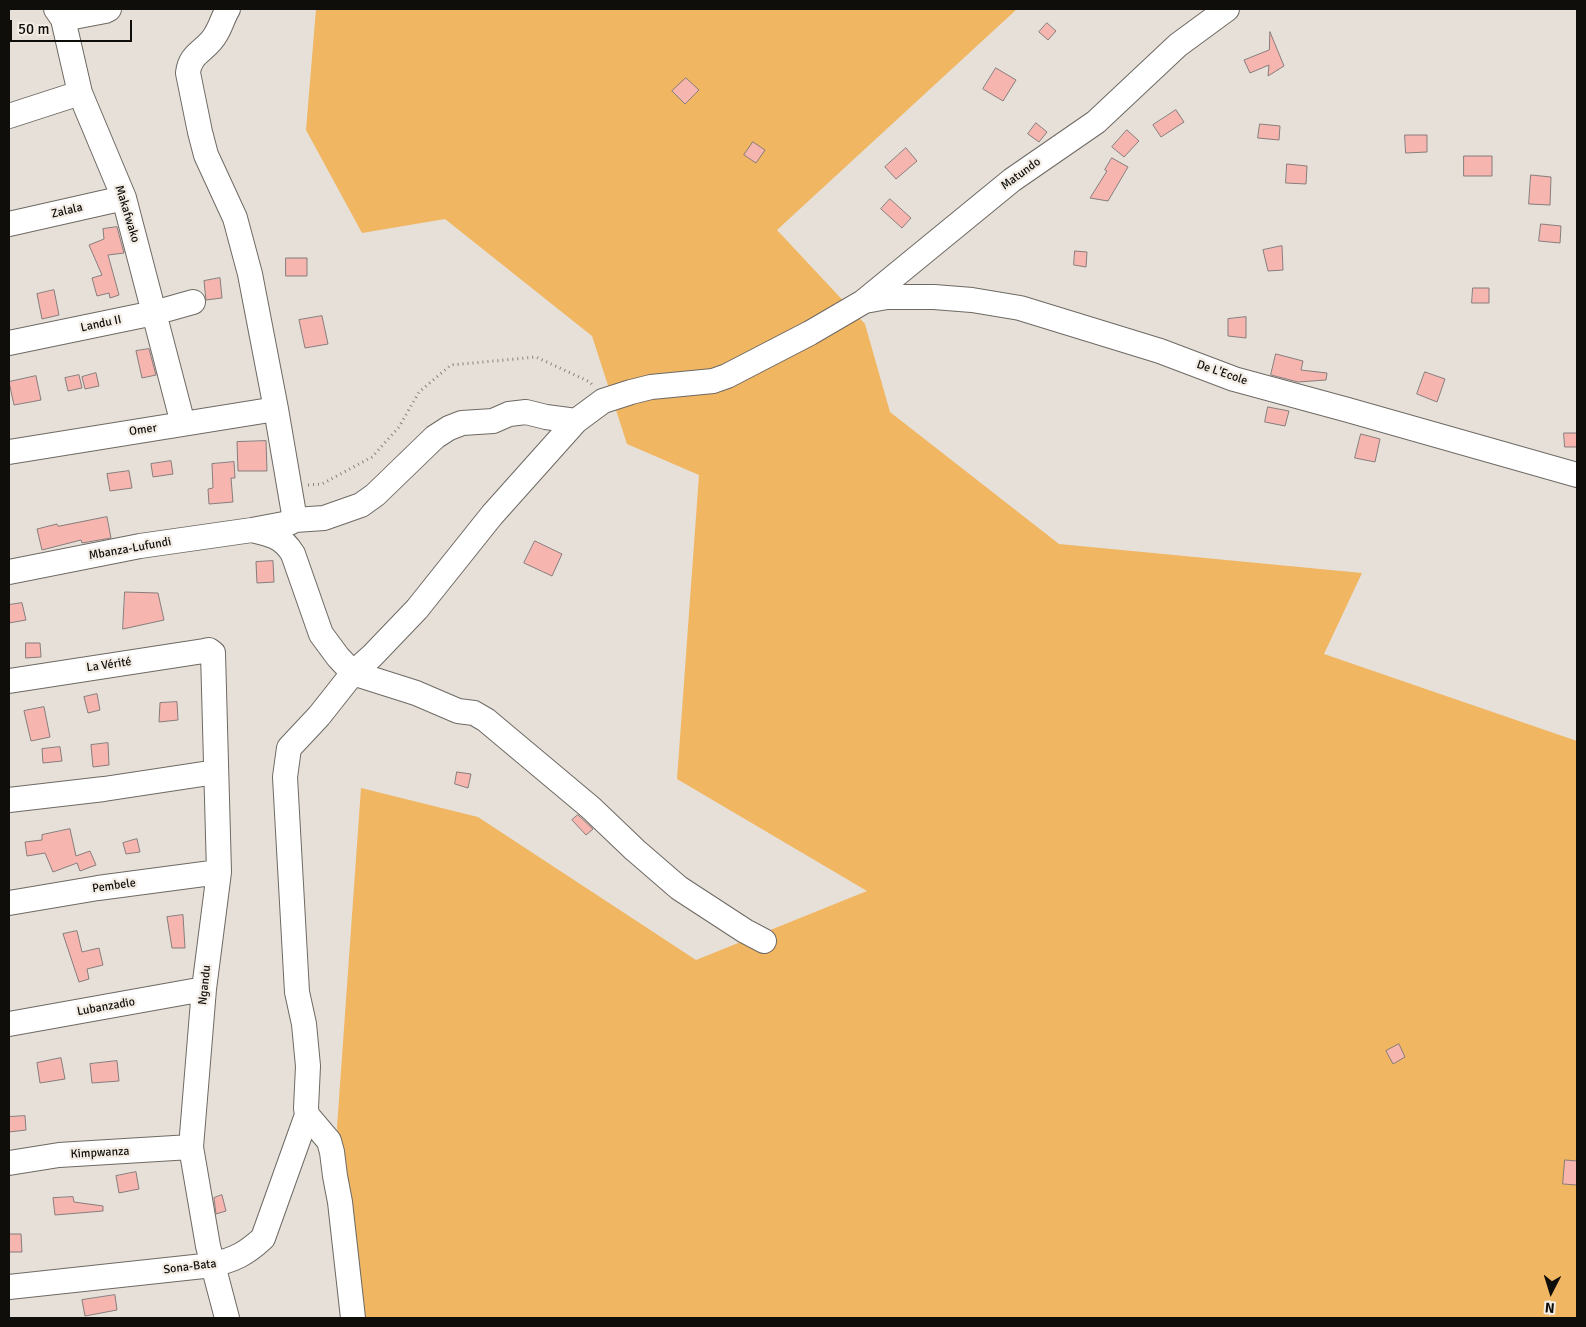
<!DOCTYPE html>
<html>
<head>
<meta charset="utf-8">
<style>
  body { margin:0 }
  #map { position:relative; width:1586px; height:1327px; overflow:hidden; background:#e6e0d9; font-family:Signika,sans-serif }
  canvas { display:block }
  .frame { position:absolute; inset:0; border:10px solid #100e0b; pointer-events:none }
  .north { position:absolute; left:1526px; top:1267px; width:50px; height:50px; -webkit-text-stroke:4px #f3ede6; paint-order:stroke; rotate:185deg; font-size:14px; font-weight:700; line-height:20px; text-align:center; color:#100e0b }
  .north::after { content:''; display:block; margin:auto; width:18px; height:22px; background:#100e0b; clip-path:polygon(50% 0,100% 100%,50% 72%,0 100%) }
  .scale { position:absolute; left:10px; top:20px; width:122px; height:22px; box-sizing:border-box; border:2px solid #100e0b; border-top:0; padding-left:6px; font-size:15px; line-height:18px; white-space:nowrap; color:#100e0b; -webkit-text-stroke:4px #f3ede6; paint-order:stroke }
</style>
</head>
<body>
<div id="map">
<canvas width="1586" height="1327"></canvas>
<div class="frame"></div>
<div class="north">N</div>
<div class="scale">50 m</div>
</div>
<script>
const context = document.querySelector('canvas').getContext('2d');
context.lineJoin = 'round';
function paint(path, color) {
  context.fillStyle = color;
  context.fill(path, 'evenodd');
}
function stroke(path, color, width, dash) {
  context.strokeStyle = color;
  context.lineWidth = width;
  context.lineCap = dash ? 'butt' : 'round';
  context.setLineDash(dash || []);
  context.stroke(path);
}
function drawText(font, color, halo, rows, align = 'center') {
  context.font = font + ' Signika,sans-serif';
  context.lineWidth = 4.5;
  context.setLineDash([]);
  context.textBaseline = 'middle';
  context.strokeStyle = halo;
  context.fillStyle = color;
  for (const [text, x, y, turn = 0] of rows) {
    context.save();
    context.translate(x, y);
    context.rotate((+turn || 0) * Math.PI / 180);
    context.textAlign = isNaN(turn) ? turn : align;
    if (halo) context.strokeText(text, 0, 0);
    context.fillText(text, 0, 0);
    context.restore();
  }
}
const green = new Path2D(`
  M316 9H1017L777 230 865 324 890 412 1059 544 1362 573 1324 654 1577 741V1318H356L337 1127 361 788 478 817 696 960 867 891 677 779 699 475 627 444 592 336 445 219 362 233 306 130Z`);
const building = new Path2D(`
  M1047 23 1056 31 1048 40 1039 32Z
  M1270 32 1284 66 1268 76 1269 65 1250 73 1244 60 1269 50Z
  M996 68 1016 80 1003 101 983 89Z
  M686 78 699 90 685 104 672 91Z
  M1176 110 1184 122 1161 137 1153 125Z
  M1036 123 1047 132 1039 142 1028 134Z
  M1260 124 1280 126 1279 140 1258 138Z
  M1127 130 1139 141 1124 157 1112 147Z
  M1405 135H1427V152L1406 153Z
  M753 142 765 150 756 163 744 155Z
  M906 148 917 161 896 179 885 167Z
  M1464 156H1492V176H1464Z
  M1112 158 1128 167 1108 201 1090 198 1107 171 1105 170Z
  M1287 164 1307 166 1306 184 1286 183Z
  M1531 175 1551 177 1550 205 1529 204Z
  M890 199 911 218 902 228 881 209Z
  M1541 224 1561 226 1560 243 1539 241Z
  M117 227 124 253 108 255 119 295 110 298 109 293 97 296 92 278 102 275 89 245 104 239 103 229Z
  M1282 246 1283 270 1268 271 1263 250Z
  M1075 251 1087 252 1086 267 1074 265Z
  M286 258H307V276H286Z
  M220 278 222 298 206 300 204 281Z
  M1473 288H1489V303H1472Z
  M54 290 59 315 42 319 37 294Z
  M322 316 328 344 305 348 299 320Z
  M1246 317V338L1228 336V319Z
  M149 349 156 375 142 378 136 351Z
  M1276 354 1303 361 1301 370 1327 373 1326 380 1298 382 1271 375Z
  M1425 372 1445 379 1437 402 1417 394Z
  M96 373 99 386 85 389 82 377Z
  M79 375 82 388 68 391 65 378Z
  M36 376 41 400 14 405 9 382Z
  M1268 407 1289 411 1285 426 1265 422Z
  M1564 433H1577V447H1565Z
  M1361 434 1380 439 1375 462 1355 458Z
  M266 441 267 471H238L237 442Z
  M171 461 173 474 153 477 151 464Z
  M234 462 235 478H231L233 502 209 504 208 489 213 488 212 464Z
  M129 471 132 488 110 491 107 474Z
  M107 517 111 538 82 543 81 540 42 550 37 529 57 524 58 526Z
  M535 541 562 554 552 576 524 563Z
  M273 561 274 582 257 583 256 562Z
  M125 592 158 593 164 620 123 629Z
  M22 603 26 620 9 623V605Z
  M26 643H40L41 657 26 658Z
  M97 694 100 710 88 713 84 697Z
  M177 702 178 720 159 722 160 703Z
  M44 707 50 737 31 741 24 711Z
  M108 743 109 765 93 767 91 745Z
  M60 747 62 761 43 763 42 749Z
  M457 772 471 774 468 788 455 784Z
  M578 815 593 829 586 835 572 820Z
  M70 829 76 856 90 851 96 865 80 871 77 863 53 872 45 853 27 856 25 842 42 840V835Z
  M137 839 140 852 126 854 123 843Z
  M183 915 185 948H172L167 917Z
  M77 931 82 952 99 948 103 965 87 969 89 979 79 982 63 934Z
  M1399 1044 1405 1057 1393 1064 1386 1051Z
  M61 1058 65 1079 40 1083 37 1063Z
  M117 1061 119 1081 92 1083 90 1064Z
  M25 1116 26 1130 9 1132V1117Z
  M1565 1160 1577 1161V1185L1563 1184Z
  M136 1172 139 1189 119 1193 116 1176Z
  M222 1195 226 1211 216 1214 214 1198Z
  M73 1197 74 1202 103 1206V1211L55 1215 53 1198Z
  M9 1234H21L22 1252H9Z
  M115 1295 117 1310 85 1316 82 1300Z`);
const path = new Path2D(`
  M308 485 322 484 372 457 399 427 419 392 451 365 536 357 590 382 593 386`);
const minor = new Path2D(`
  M56 9 63 19 80 93 124 198 183 424
  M228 9C223 17 221 26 216 34 207 51 190 52 188 73L200 132 206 155 235 218 250 274 276 409 295 520
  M63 19 105 11 109 9
  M9 116 80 93
  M9 224 124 198
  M865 301 887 297H934L972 300 1020 308 1160 351 1234 379 1348 410 1577 475
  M9 343 154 313 193 302
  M9 452 276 409
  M252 530C270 534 283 537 293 554L321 634 338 657 353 673 416 693 458 711 474 713 486 720 591 808 635 850 679 888 745 931 764 941
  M9 572 140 546 252 530 289 523 295 520 324 518 361 505 375 495 435 437 449 428 462 423 493 421 509 414 526 412 546 417 576 421
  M9 681 204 651 209 650 213 653 219 872 204 989 191 1147 208 1246 227 1318
  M9 800 104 789 216 772
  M9 903 98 888 219 872
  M9 1024 204 989
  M9 1163 59 1155 191 1147
  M9 1287 213 1265C235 1259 246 1254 263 1238L307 1115
  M353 1318 340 1202 335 1176 332 1152 329 1141 307 1115 306 1108 308 1066 304 1024 297 992 285 777 289 748 319 716 353 673 372 656 417 609 492 515 576 421 603 401 631 392 651 387 713 381 727 376 810 333 863 302 1012 180 1096 122 1178 45 1227 9`);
const streetNames = [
  ["Matundo",1021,174,-36],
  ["Zalala",67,211,-13],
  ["Makafwako",127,214,73],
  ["Landu II",101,324,-12],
  ["De L'Ecole",1222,373,19],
  ["Omer",143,430,-9],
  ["Mbanza-Lufundi",130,549,-10],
  ["La Vérité",109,665,-8],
  ["Pembele",114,886,-8],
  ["Ngandu",205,985,-84],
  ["Lubanzadio",106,1007,-10],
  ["Kimpwanza",100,1153,-3],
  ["Sona-Bata",190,1267,-7]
];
paint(green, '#f0b662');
paint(building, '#f7b5af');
stroke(building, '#877d7c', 1);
stroke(minor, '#6e6963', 26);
stroke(path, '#86827d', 3, [1, 4]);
stroke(minor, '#fff', 24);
drawText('12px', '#100e0b', '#f3ede6', streetNames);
</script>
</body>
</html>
